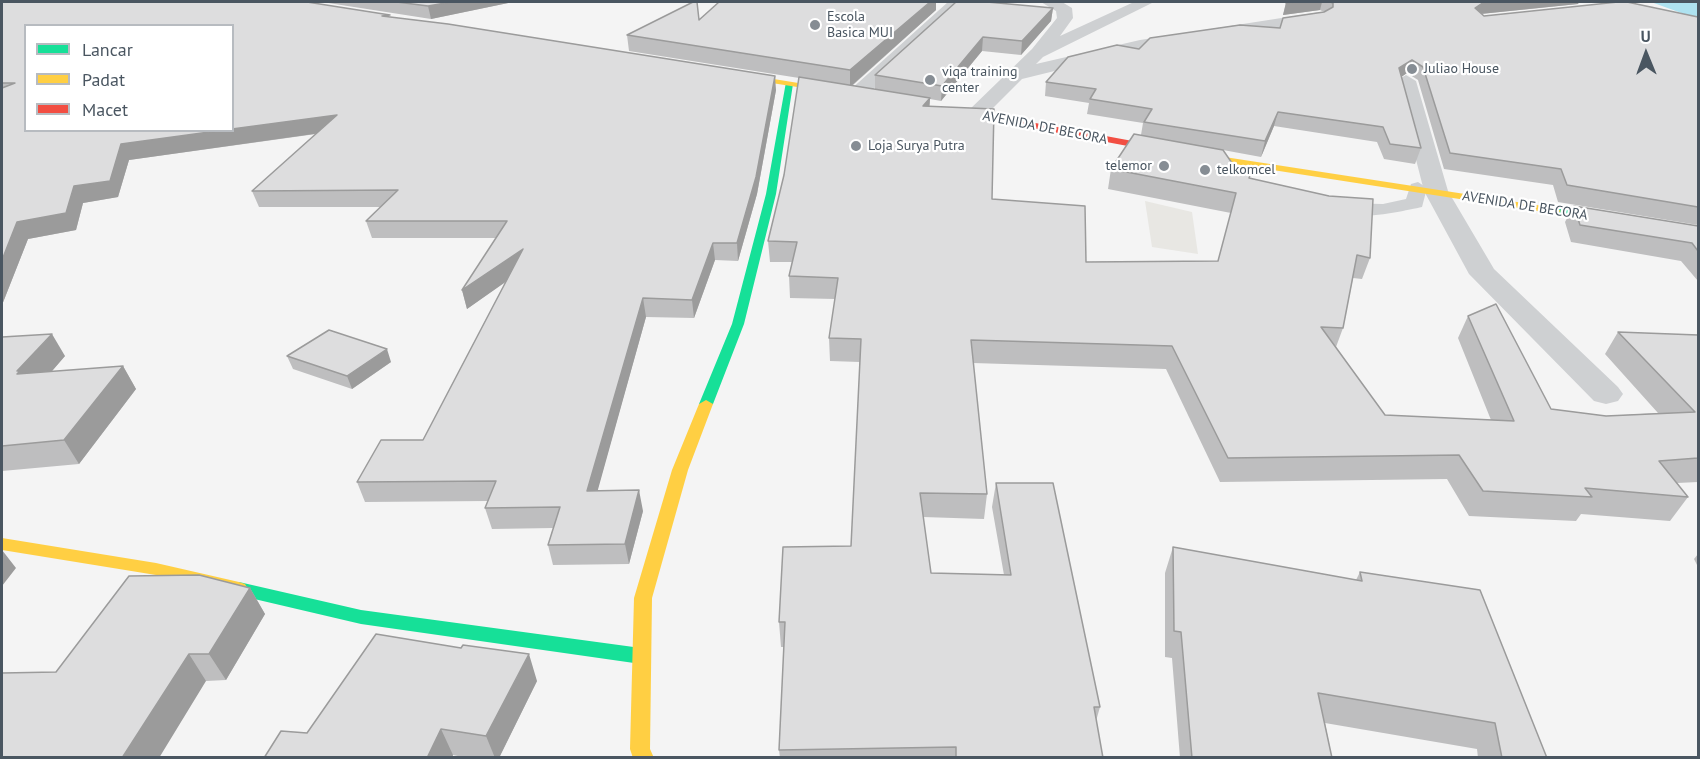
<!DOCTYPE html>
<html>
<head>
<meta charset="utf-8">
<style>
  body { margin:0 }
  #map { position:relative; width:1700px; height:759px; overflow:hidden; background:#f4f4f4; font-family:"PT Sans",sans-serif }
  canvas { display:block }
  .frame { position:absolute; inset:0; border:3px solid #4a5661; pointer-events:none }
  .legend { position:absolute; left:24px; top:24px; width:210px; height:108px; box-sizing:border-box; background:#fff; border:2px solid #b7bbc0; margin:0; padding:8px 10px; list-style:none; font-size:18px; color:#4a5661 }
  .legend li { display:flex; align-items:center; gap:12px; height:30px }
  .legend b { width:30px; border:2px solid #b7bbc0 }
  .north { position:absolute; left:1616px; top:24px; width:60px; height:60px; -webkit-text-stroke:4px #fff; paint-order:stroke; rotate:359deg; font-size:16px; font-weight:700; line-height:24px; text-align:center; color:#4a5661 }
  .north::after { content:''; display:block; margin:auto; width:21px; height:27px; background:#4a5661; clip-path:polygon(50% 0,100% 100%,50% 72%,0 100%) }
</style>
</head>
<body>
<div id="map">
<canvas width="1700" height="759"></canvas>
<div class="frame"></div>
<ul class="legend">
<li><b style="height:8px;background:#16e098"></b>Lancar</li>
<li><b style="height:8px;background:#ffcf43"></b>Padat</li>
<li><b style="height:8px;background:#f24e42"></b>Macet</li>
</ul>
<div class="north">U</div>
</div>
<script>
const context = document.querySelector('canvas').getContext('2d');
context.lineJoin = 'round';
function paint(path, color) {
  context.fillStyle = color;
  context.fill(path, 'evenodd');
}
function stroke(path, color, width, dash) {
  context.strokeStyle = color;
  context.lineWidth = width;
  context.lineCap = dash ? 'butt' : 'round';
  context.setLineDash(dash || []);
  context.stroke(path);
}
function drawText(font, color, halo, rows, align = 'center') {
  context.font = font + ' "PT Sans",sans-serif';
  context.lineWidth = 4.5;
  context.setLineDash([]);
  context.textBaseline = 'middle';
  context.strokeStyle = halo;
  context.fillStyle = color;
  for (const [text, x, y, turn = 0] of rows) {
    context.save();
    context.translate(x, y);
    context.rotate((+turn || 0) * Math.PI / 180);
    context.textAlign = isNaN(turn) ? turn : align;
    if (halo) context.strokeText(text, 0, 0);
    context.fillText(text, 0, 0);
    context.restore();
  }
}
const commercial = new Path2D(`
  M1145 201 1192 212 1198 254 1152 247Z`);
const water = new Path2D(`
  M1651 2H1698V19Z`);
const lane = new Path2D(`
  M1418 182 1427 188 1422 207C1404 211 1339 225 1328 209L1338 203 1383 204 1406 199 1411 184Z`);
const street = new Path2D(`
  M948 2H965L863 99H849L846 95 849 91Z
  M1041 2H1062L1072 8 1073 18 1060 36 1134 2H1154L1043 57 1036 64 1140 40 1320 12 1328 17 1320 22 1140 50 1022 79 982 119H968L965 115 968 111 1032 49 1057 18 1056 11Z
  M1406 75 1416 81 1448 191 1494 269 1618 387 1623 394 1618 401 1606 404 1594 401 1469 274 1424 191 1396 81Z`);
const fast = new Path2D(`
  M786 82 793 84 776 194 744 324 713 404 706 408 699 404 732 324 766 194Z
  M1556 208 1698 232V238L1552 213V209Z
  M239 582 361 610 641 648 648 650 650 656 648 662 641 664 361 624 233 594 230 589 233 584Z`);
const slow = new Path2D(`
  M730 72 842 90 846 92 842 94 727 76 726 74Z
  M1192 152 1556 208 1561 211 1556 214 1189 157 1187 155Z
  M706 400 713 404 688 470 652 598 650 749 654 758H633L630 749 634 598 672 470 699 404Z
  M2 538 156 563 239 582 245 584 248 589 245 594 239 596 156 575 2 550Z`);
const jam = new Path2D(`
  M949 107 1192 152 1197 155 1192 158 946 112V108Z`);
const wall = new Path2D(`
  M2 2 390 17 776 90 757 194 738 261 715 260 694 318 646 317 597 491 643 511 629 564 553 565 548 545 553 528 492 529 485 508 488 501 365 502 357 482 423 440 506 281 467 309 462 290 496 238H372L366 221 381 207H259L252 191 316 134 129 160 118 197 83 203 76 230 28 239 2 305Z
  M322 2H513L431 19Z
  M1286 2H1579L1578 4 1481 14 1484 16 1698 17V225L1558 202 1553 185 1444 169 1418 80 1407 73 1401 77 1421 148 1415 164 1384 159 1377 142 1274 126 1261 157 1223 150 1234 166 1249 178 1370 258 1362 279 1353 278 1343 328 1336 347 1385 415 1491 420 1458 338 1468 316 1551 409 1606 416 1658 413 1605 354 1618 332 1698 335V482L1677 483 1688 497 1670 521 1581 514 1576 521 1469 516 1447 479 1220 482 1166 369 973 363 987 494 984 519 923 517 931 573 1004 575 992 507 996 483 1100 707 1096 721 1103 758H780L779 750 784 647H781L779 622 851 546 860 362 830 361 829 338 835 299 790 298 789 276 792 262H770L768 241 784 175 799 78 629 51 627 35 936 10 852 86 875 89V75L1053 8 1051 21 1021 55 982 51 941 101 930 99 929 106 992 199 1086 262 1218 261 1231 213 1108 189 1111 169 1141 135 1143 123 1087 114 1089 103 1045 96 1046 82 1139 49 1280 28 1324 12 1320 10 1283 15Z
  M1574 206 1698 226V281L1681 261 1571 242 1565 222Z
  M2 337 65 356 51 372 123 366 136 389 79 464 2 471Z
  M287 356 391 362 352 389 293 369Z
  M1173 547 1356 580 1360 572 1547 758H1478L1477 749 1325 723 1332 758H1180L1172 658 1165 657V573Z
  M1698 554V567L1694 559Z
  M250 588 265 614 226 680 206 681 56 672Z
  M537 681 499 758H467L453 755 452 758H264L307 733Z`);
const shadedWall = new Path2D(`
  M451 2H513L431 19 428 6Z
  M930 2H936V10L850 87V70Z
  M1299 2H1322L1320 10 1283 15 1286 3Z
  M1484 2H1579L1578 4 1480 14 1475 8Z
  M1053 8 1051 21 1021 55 1022 41Z
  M983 37 982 51 941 101 942 86Z
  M1412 60 1407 73 1394 82 1399 68Z
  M775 76 776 90 757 194 738 261 737 243Z
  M930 98 929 116 923 106Z
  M1278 112 1274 126 1261 157 1265 141Z
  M337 115 342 130 129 160 118 197 83 203 76 230 28 239 2 305V260L17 222 74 186 121 144 224 130H232V129Z
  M713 243 715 260 694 318 692 300Z
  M523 249 527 267 467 309 462 290Z
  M643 298 646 317 592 511 587 491Z
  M52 334 65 356 34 392 17 374V371Z
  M387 349 391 362 352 389 347 376Z
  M123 366 136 389 79 464 64 440Z
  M639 490 643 511 629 564 625 544Z
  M2 550 16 568 2 586Z
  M250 588 265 614 226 680 209 654Z
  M189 654 206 681 159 758H122Z
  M529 654 537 681 499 758H495L486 736Z
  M441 729 453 755 452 758H427Z`);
const building = new Path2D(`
  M2 2H307L390 15 382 16 448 24 775 76 756 177 737 243H713L692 300 643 298 587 491 639 490 625 544 548 545 560 507 485 508 496 481 357 482 381 440H423L523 249 462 290 507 221H366L398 190 252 191 337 115 232 129V26H26V130H224L121 144 110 181 74 186 66 213 17 222 2 260V88L15 83H2Z
  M397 2H451L428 6Z
  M693 2H697L699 20 719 2H930L850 70 627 35Z
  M956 2H987L1053 8 1022 41 983 37 942 86 875 75Z
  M1287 2H1299L1286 3Z
  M1330 2H1487H1484L1475 8 1484 16 1618 2H1627L1698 17V207L1567 185 1561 169 1450 153 1423 67 1412 60 1399 68 1421 148 1390 144 1383 127 1278 112 1265 141 1144 122 1152 109 1090 99 1096 89 1046 82 1068 57 1117 45 1139 49 1150 38 1240 25 1280 28 1283 18 1324 12 1333 7V3Z
  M799 77 930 98 923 106 994 109 992 199 1085 206 1086 262 1218 261 1236 193 1111 169 1134 134 1223 150 1234 166 1250 175 1249 178 1329 196 1373 199 1370 258 1357 255 1343 328 1321 327 1385 415 1514 421 1468 316 1496 304 1551 409 1606 416 1695 412 1618 332 1698 335V458L1659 461 1688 497 1585 488 1592 497 1483 491 1459 455 1228 458 1172 346 971 340 987 494 920 493 931 573 1011 575 996 483H1053L1100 707H1094L1103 758H956V747L779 750 785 622H779L783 547 851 546 861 339 829 338 838 278 789 276 797 242 768 241 784 175Z
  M1574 206 1698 226V251L1692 243 1580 225Z
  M329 330 387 349 347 376 287 356Z
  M52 334 17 371H20L17 374 123 366 64 440 2 446V337Z
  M1173 547 1362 581 1360 572 1480 590 1547 758H1502L1495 723 1318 693 1332 758H1192L1181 632 1174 631Z
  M199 575 250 588 209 654H189L122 758H2V673L56 672 129 576Z
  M376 634 461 648 463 645 529 654 486 736 441 729 427 758H264L281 731 307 733Z`);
const markers = [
  [815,25,6,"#868d94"],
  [1412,69,6,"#868d94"],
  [930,80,6,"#868d94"],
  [856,146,6,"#868d94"],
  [1164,166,6,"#868d94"],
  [1205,170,6,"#868d94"]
];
const farPoinames = [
  ["Escola",827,17],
  ["Basica MUI",827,33],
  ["Juliao House",1424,69],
  ["viqa training",942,72],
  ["center",942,88],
  ["Loja Surya Putra",868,146],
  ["telemor",1152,166,"right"],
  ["telkomcel",1217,170]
];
const farStreetnames = [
  ["AVENIDA DE BECORA",1045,128,11],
  ["AVENIDA DE BECORA",1525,206,9]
];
paint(commercial, '#e8e7e3');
paint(water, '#aee2f0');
paint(lane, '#ced0d2');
paint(street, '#ced0d2');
paint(fast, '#16e098');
paint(slow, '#ffcf43');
paint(jam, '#f24e42');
paint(wall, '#bebebf');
paint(shadedWall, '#9b9b9b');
paint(building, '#ddddde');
stroke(building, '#9b9b9b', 1.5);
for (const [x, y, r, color] of markers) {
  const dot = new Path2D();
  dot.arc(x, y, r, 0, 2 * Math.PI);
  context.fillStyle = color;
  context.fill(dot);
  stroke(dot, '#fff', 2);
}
drawText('14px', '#4a5661', '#fff', farPoinames, 'left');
drawText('14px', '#4a5661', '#fff', farStreetnames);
</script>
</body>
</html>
